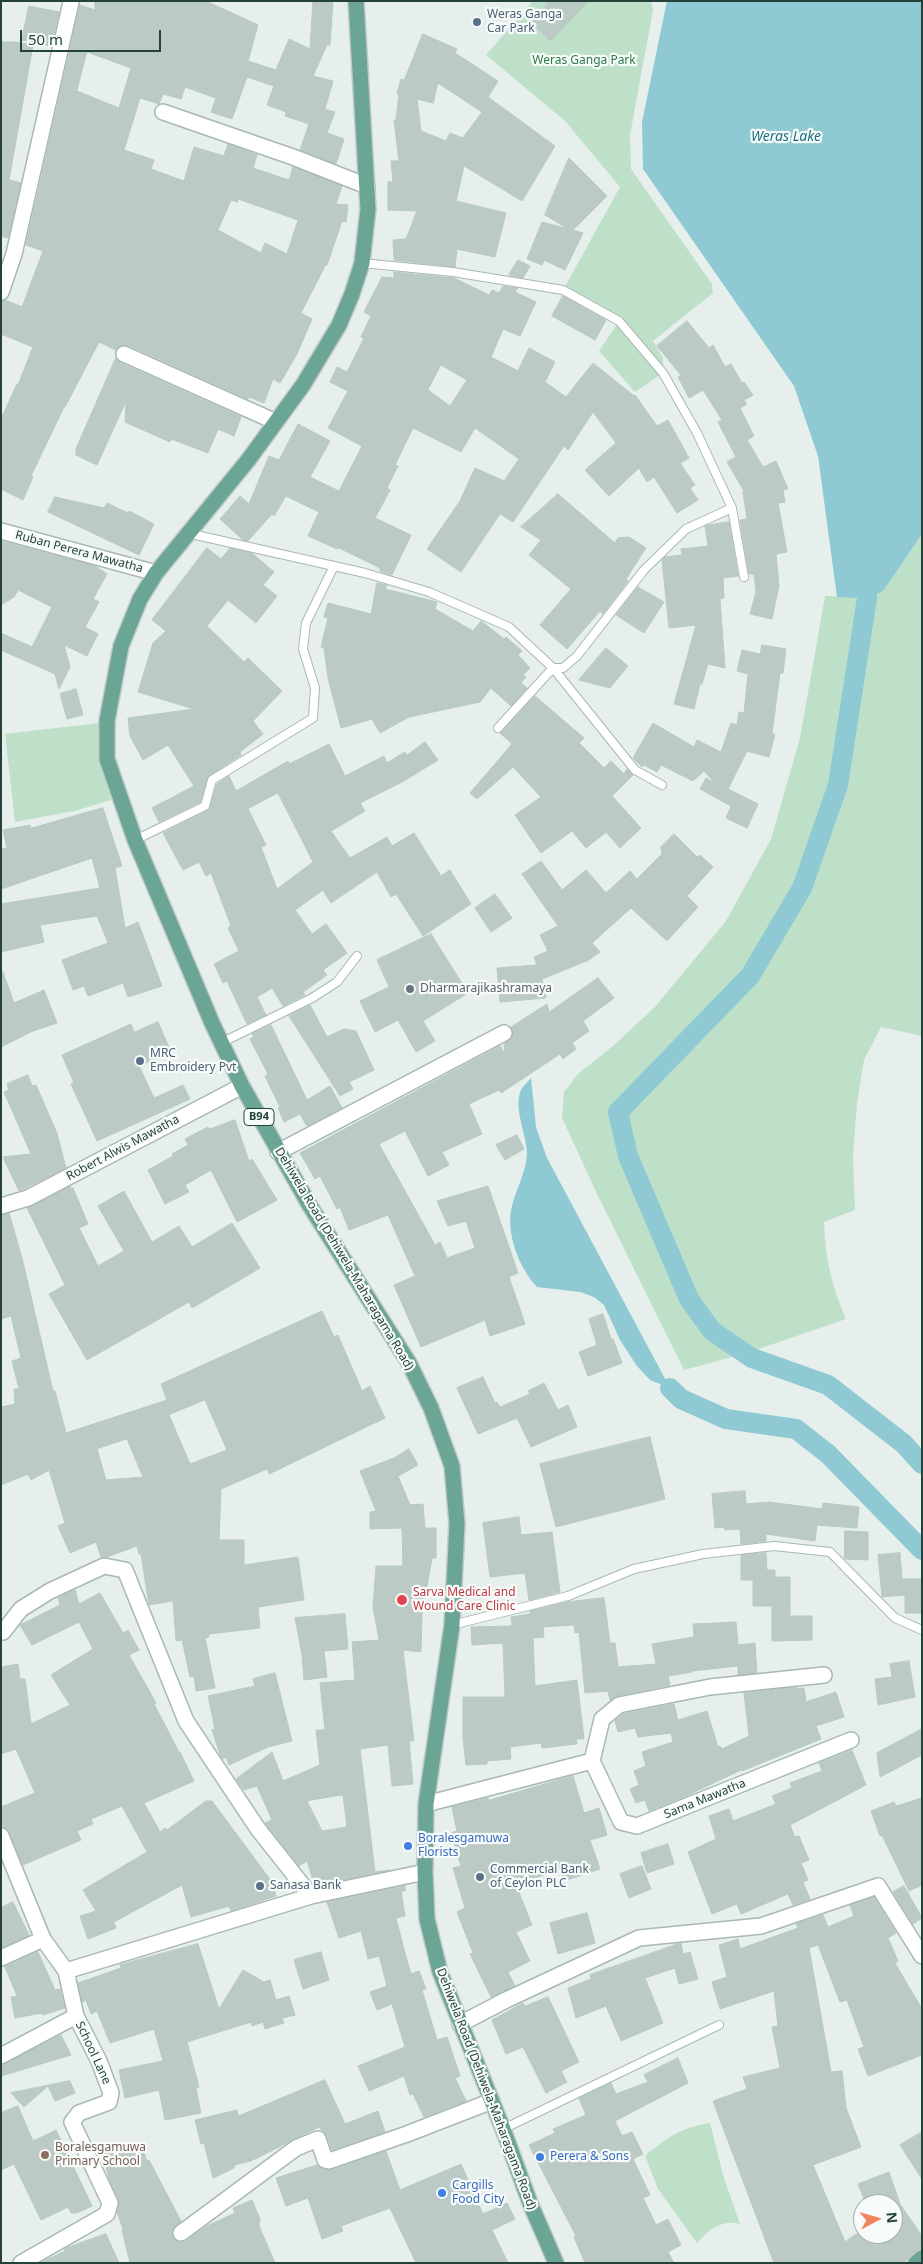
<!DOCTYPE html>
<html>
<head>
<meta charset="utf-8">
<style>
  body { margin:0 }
  #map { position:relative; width:923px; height:2264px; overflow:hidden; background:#e6efeb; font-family:"Noto Sans",sans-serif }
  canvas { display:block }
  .frame { position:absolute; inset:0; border:2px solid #24423a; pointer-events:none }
  .north { position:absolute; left:853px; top:2194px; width:50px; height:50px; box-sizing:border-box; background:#f7fbf9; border:1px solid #a3b1ad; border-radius:50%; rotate:84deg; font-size:14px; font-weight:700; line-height:20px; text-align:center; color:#24423a }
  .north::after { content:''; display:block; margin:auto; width:18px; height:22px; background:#f4845f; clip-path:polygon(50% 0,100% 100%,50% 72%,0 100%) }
  .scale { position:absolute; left:20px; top:30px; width:141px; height:22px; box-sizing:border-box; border:2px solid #24423a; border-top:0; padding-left:6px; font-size:15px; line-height:18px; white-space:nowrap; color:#24423a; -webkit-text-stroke:4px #f7fbf9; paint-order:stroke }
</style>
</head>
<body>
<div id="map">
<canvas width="923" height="2264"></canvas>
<div class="frame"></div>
<div class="north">N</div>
<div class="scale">50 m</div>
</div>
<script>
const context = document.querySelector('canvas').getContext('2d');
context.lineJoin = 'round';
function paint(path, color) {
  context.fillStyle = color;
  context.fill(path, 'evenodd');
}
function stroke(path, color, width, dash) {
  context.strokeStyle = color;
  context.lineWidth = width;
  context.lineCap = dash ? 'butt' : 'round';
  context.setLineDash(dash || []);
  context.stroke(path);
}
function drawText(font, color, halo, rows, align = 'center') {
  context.font = font + ' "Noto Sans",sans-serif';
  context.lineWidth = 4.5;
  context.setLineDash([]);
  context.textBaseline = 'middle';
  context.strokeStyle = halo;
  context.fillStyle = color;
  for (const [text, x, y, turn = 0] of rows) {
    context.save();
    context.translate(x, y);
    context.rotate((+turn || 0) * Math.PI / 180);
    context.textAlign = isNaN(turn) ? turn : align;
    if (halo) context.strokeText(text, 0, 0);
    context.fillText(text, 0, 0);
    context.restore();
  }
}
const green = new Path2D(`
  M533 1H651L653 10 630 135 631 169 712 284 713 293 653 341 663 358V373L635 392 599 351 619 321 563 290 620 187 565 121 486 55Z
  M922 534V1036L881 1027 864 1060 857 1103 853 1156 855 1210 824 1222C825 1257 832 1288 846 1319L747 1353 684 1370 599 1198 562 1118 564 1092 578 1074 614 1045 655 1007 726 921 771 839 800 738 825 596 866 598 884 590Z
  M99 723 101 765 111 800 74 811 15 822 5 734Z
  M710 2123 723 2175 740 2224C722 2219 708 2230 697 2243L658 2189 645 2156C668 2137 680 2128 710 2123Z`);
const water = new Path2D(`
  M667 1H922V534L884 590C869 600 855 598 837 597L818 456 794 386 643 169 642 122Z
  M531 1078 536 1127 547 1158 670 1388 650 1380 637 1366 620 1340 604 1305 594 1297 580 1292 537 1287C519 1268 505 1232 512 1206 516 1189 526 1173 527 1154 527 1135 513 1109 521 1090 523 1086 528 1082 531 1078Z`);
const canal = new Path2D(`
  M867 598 838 785 802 888 750 976 618 1112 628 1156 689 1299 712 1331 752 1358 828 1385 904 1444 922 1464
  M670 1388 681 1399 726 1419 796 1429 828 1454 922 1550`);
const building = new Path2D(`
  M95 1H206L258 25 248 61 276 70 289 39 310 49 313 1H333L330 45H327L313 76 333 81 325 109 335 112 327 133 344 139 336 164 300 150 309 124 285 116 286 112 267 105 274 86 247 77 232 119 211 112 216 98 185 87 181 99 163 94 159 104 140 98 124 150 154 160 151 169 184 181 194 147 224 156 228 144 257 155 253 168 289 180 293 167 342 186 336 204 348 205 346 222 342 221 327 265 326 264 301 313 312 319 297 354 280 383 273 379 264 403 249 397 248 399 128 345 119 346 116 350 99 342 65 407H64L31 476 33 477 23 500 1 489V419L17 384 18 385 33 347 1 334V301L5 300 22 307 43 251 26 245 80 5 95 10ZM87 52 131 68 119 108 77 91ZM238 199 298 220 287 254 265 243 261 253 218 230 231 200 237 202Z
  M551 1H589L550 41 531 21Z
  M29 6 59 12 51 46 22 40Z
  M423 34 457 49 455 53 498 81 488 97 555 146 522 201 464 166 456 201 506 213 495 257 457 249 455 267 394 260 393 240 406 239 417 211 388 210V182H393L391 161H399L394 120H396L399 94H397L401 79 404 80ZM438 83 482 112 463 138 450 133 446 141 421 131 417 99 433 103Z
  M1 42H15L33 45 9 180 6 179 21 183 8 238 1 236Z
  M569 158 607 196 573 230 583 233 565 270 544 260 542 265 527 259 542 222 568 229 545 215Z
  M518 260 530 266 523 278 509 275Z
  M394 272 454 278 489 295 492 290 499 293 503 286 518 288 515 292 536 302 520 336 503 329 491 357 518 371 529 348 555 362 545 382 566 397 593 363 634 396 635 395 657 426 668 420 689 458 680 463 695 485 690 488 698 500 677 513 654 477 647 482 639 468 609 496 585 470 616 443 593 412 568 450 564 446 513 522 500 514 461 572 427 549 460 501 475 468 504 481 519 459 475 428 461 452 413 428 395 465 398 466 387 488 390 490 375 518 411 535 392 575 380 571V568L337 547V549L308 536 319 512 286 496 274 516 272 514 248 541 243 540 220 519 240 496 249 504 269 456 279 460 298 424 330 441 310 477 339 491 362 446 328 428 348 391 330 382 337 367 347 372 364 338 361 337 371 316 364 312 382 277 394 278ZM441 365 467 380 450 406 428 390Z
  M563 296 606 320 595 340 552 316Z
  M687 321 709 348 713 345 725 367 731 364 742 383 744 382 753 395 744 400 747 404 740 408 754 436 747 440 763 467 776 461 788 489 783 490 785 502 778 503 787 552 776 554 779 586 772 619 750 614 756 592 754 574H749L740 520 747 519 743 492 744 491 727 462 736 457 718 422 722 420 703 390 689 398 678 377 681 375 657 346Z
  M116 358 120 363 241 417 234 436 218 429 208 453 171 439 170 442 125 422 126 401 97 465 76 455V449Z
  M558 494 615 543 618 538 629 537 646 548 626 579 628 581 603 614 600 611 567 649 540 625 571 589 529 555 541 540 521 527Z
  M55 497 104 508 107 503 128 513 129 511 154 524 139 555 48 512Z
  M729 522 738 576 723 578 724 598 720 599 725 668 708 664 702 684H700L694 709 674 704 696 625 669 628 662 560 665 557 682 555 681 549 708 546 705 526Z
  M1 541 95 566 107 574 93 599 99 602 85 627 98 634 87 656 64 645 70 667 59 689 55 674 1 650V633L32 647 52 607 18 590 14 597 1 605Z
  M207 548 221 559 230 548 252 553 274 572 263 585 277 596 256 623 228 600 207 626 244 662 248 658 282 691 253 721 263 734 240 752 241 755 209 776 200 802 159 822 152 808 194 786 168 745 143 760 130 736 128 718 194 709 138 692 153 643 166 631 152 620Z
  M377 583 387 585 385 589 437 602 435 609 473 631 481 621 504 639 506 637 522 651 518 655 530 668 523 675 526 677 521 683 527 688 511 706 491 688 480 702 409 717 380 733 372 719 341 728 328 678 324 648 321 647 328 618 324 617 328 603 371 614Z
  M638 587 664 602 644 633 616 615Z
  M762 645 786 649 783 673H780L772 734H775L769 757 747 751 728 789 758 804 747 828 726 818 731 806 700 789 706 778 715 783 704 771 693 781 661 765 657 772 644 765 642 767 633 758 653 723 694 747 697 740 721 752 731 723 737 725 739 712 744 713 748 674 737 671 742 650 760 654Z
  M606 648 628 666 610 688 579 680Z
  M76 689 83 715 67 719 60 694Z
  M535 696 584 738 579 743 604 768 611 761 624 774 627 769 633 775 612 796 641 828 620 848 606 832 586 848 572 831 541 853 515 815 541 797 513 767 477 799 470 793 512 744 500 733Z
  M425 742 438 760 404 781 360 803 365 811 331 831 350 858 387 837 392 846 414 833 441 876 450 870 471 904 423 936 396 894 391 897 377 872 331 903 323 890 295 910 312 934 326 924 347 953 323 970 327 975 303 992 305 995 283 1006 272 988 257 997 266 1015 247 1024 227 981 223 983 214 964 239 951 228 928 231 926 211 873 206 876 199 862 183 870 163 833 209 810 217 784 229 776 236 791 288 761 289 764 329 744 345 776 384 756 387 763 405 752 407 755ZM278 793 313 862 277 889 261 847 266 845 248 809Z
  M103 808 122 866 115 868 125 928 138 922 162 986 128 997 123 983 88 996 84 986 73 990 62 960 108 943 97 916 40 925 44 942 1 952V904L100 888 92 858 1 889V849L7 848 3 830 30 825 31 828Z
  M674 834 697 857 700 855 713 867 687 896 698 907 667 941 631 908 592 943 600 952 589 960 542 979 546 998 500 1002 497 968 537 965 534 957 548 951 540 935 558 926 522 874 541 861 562 890 586 870 606 893 630 871 637 879 662 854 661 847Z
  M495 894 512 918 491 932 475 908Z
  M431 934 468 993 423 1021 435 1041 416 1052 398 1020 375 1032 360 1001 389 987 377 960Z
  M1 972H3L14 1003 44 990 57 1023 33 1031 1 1047Z
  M598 978 614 998 583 1021 589 1031 572 1043 576 1049 563 1059 560 1054 501 1093 499 1090 469 1104 482 1134 442 1152 449 1165 428 1176 405 1131 379 1144 435 1245 440 1242 447 1258 475 1248 466 1221 448 1226 437 1201 488 1186 518 1273 509 1277 525 1324 490 1336 485 1320 421 1347 394 1285 415 1276 388 1215 349 1230 340 1207 337 1209 320 1176 315 1179 300 1153 500 1046 505 1054 504 1043 512 1038 513 1034 511 1027 547 1004 549 1012Z
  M310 1005 327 1037 344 1029 356 1031 374 1070 349 1082 353 1089 340 1096 289 1016Z
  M158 1022 171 1052 139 1066 154 1098 183 1085 190 1099 97 1141 71 1084 74 1083 62 1055 131 1024 134 1032Z
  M271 1025 307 1100 330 1086 342 1108 307 1126 300 1114 284 1122 278 1108 280 1107 265 1076 268 1074 250 1039 254 1037 252 1034Z
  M28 1075 32 1086 36 1085 57 1133 66 1168 19 1191 3 1157 31 1154 4 1092 9 1090 7 1084Z
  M235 1120 249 1161 252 1159 277 1200 237 1222 211 1170 185 1185 189 1192 165 1204 148 1170 173 1156 172 1154 188 1145 185 1139 208 1127 209 1129Z
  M517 1135 524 1149 505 1160 496 1145Z
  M70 1186 71 1189 73 1188 88 1224 79 1228 98 1266 124 1251 98 1206 124 1191 152 1242 179 1226 192 1247 232 1223 260 1268 192 1308 189 1302 87 1360 49 1294 65 1285 27 1208Z
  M9 1213 22 1258 53 1391H55L66 1433 167 1400 161 1384 322 1311 334 1337 338 1335 362 1391 370 1386 385 1418 269 1474 267 1469 221 1489 219 1540H244V1565L298 1557 304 1600 258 1607 260 1628 209 1634V1637L205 1638 215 1688 196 1691 194 1676 190 1677 182 1640 176 1641 173 1601 149 1605 141 1554H139L137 1546 107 1557H101L96 1542 70 1553 58 1526 65 1523 49 1470 31 1480 28 1474 1 1485V1407L15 1404 14 1389H19L12 1361 21 1358 11 1316 1 1319V1215ZM205 1400 227 1450 190 1464 169 1415ZM127 1439 143 1477 106 1480 97 1449Z
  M603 1314 611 1339H613L622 1363 588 1376 579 1352 597 1345 589 1319Z
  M483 1377 495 1403 497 1402 500 1407 530 1394 528 1391 544 1383 558 1410 568 1405 577 1427 531 1447 517 1418 478 1434 457 1388Z
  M650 1437 665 1499 556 1527 540 1464Z
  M409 1449 418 1465 398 1476 410 1505 423 1504 425 1528H436V1558H432L422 1615 421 1652 403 1650 414 1741H409L413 1784 392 1786 388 1745 360 1749 375 1872 389 1870 315 1886 307 1861 299 1866 265 1823 272 1820 257 1786 244 1790 236 1779 272 1752 283 1781 320 1765 316 1730H325L320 1683 355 1680 352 1642 379 1640 373 1607 376 1566H403L402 1528 370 1529V1512L376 1511 360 1471 394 1458ZM343 1795 347 1827 322 1831 307 1801Z
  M745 1491 746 1504 769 1502 822 1509 823 1503 859 1507 857 1528 817 1525 815 1541 766 1534V1541L741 1544 740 1529 725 1530 724 1527 715 1528 712 1494Z
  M519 1517 521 1535 552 1532 560 1592 529 1600 525 1573 490 1577 483 1523Z
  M845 1531 868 1532V1560L845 1559Z
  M766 1553 767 1570H775V1577H790V1616H812V1640L772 1641V1606H753V1580H741V1555Z
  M900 1553 902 1579H922V1613H905V1595L882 1597 878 1555Z
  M75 1590 79 1604 100 1593 123 1633 128 1630 139 1650 129 1655 156 1703 154 1704 179 1752H180L194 1781 144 1803 160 1832 165 1828 167 1830 206 1801H212L272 1882 276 1896 231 1911 229 1906 191 1917 182 1885 114 1922 116 1928 88 1939 80 1916 96 1911 83 1890 147 1852 122 1806 91 1819 93 1824 77 1831 81 1840 23 1865 9 1832 1 1827V1807L35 1793 16 1749 1 1754V1667L18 1664 20 1679H25L31 1724 70 1705 51 1675 93 1649 79 1622 32 1645 20 1625 60 1605 58 1598Z
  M604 1598 610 1643H615L618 1667 656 1664 652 1644 694 1637 693 1624 736 1622 738 1645 755 1643 757 1673 738 1675V1666L692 1671V1672L668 1676 670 1685 617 1696 610 1700 608 1691 585 1693 579 1632 575 1633 574 1625 543 1627 544 1637 533 1638 535 1686 577 1680 584 1739H576L577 1744 542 1748 541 1743 510 1747 511 1759 487 1761V1764L466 1765 463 1737V1697H505L503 1643 472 1645 471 1627 512 1626 511 1617 530 1614V1611L567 1602Z
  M345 1614 348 1649 324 1651 327 1677 304 1680 302 1655 295 1618Z
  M909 1661 915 1697 878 1705 875 1679 892 1677 890 1664Z
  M275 1673 292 1741 268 1747 229 1765 226 1757 222 1759 220 1755 212 1730 215 1729 208 1696 255 1686 253 1679Z
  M796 1687 797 1689 804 1688 806 1702 836 1692 844 1717 816 1726 821 1739 742 1771 741 1770 686 1796 649 1811 645 1800 636 1803 630 1789 639 1785 634 1771 646 1766 642 1752 673 1742 671 1733 638 1737 635 1728 618 1732 615 1721 623 1714 674 1704 678 1720 707 1711 718 1747 720 1746 722 1749 749 1736 744 1693Z
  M922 1729V1755L880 1777 877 1753Z
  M852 1750 866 1785 790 1825 795 1837 799 1836 809 1860 801 1863 808 1880 803 1882 810 1899 793 1905 788 1894 741 1914 737 1904 712 1914 688 1852 716 1839 709 1816 729 1809 733 1821 776 1804 772 1796 792 1788 790 1783 822 1771 819 1763Z
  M573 1776 584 1813 599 1808 607 1835 590 1840 600 1869 564 1881 560 1869 516 1885 532 1925 516 1932 530 1961 508 1972 515 1986 491 1997 470 1954 473 1953 457 1912 465 1908 453 1868 461 1866 451 1833 457 1831 452 1807 488 1798 489 1800Z
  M922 1798V1885L909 1891 882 1835 880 1836 871 1811 894 1802 896 1806Z
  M668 1844 674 1864 647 1873 641 1853Z
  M642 1866 651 1889 629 1898 620 1874Z
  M405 1886V1891H401L405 1916 396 1918 405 1953 411 1974 419 1971 426 1989 422 1990 437 2040 447 2037 460 2076 455 2078 466 2101 424 2117 413 2094 410 2095 404 2076 369 2091 358 2066 405 2047 392 2004 377 2010 370 1992 387 1986 379 1956 368 1959 361 1931 339 1938 327 1902Z
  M904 1886 922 1918 913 1924 893 1892Z
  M874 1897 896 1933 888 1938 898 1961 895 1963 922 2009V2055L868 2076 858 2049 864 2047 847 2000 840 2002 818 1945 809 1948 831 2072 842 2071 846 2108 861 2147 813 2165 845 2242 856 2234H893V2204H866L858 2184 889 2172 900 2204 922 2236V2249L916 2251 904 2263H774L713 2101 747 2089 743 2077 780 2068 772 2027 778 2026 774 1991 720 2009 712 1982 727 1977 719 1945 738 1939 740 1949 798 1928 796 1924 823 1915 828 1927 854 1916 850 1905Z
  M13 1902 29 1935 1 1948V1908Z
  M587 1913 595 1943 558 1954 550 1923Z
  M681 1943 683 1954 690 1952 698 1979 679 1984 675 1968 645 1978 663 2023 621 2041 606 2006 576 2018 568 1988 591 1979 590 1975Z
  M198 1944 219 2009 243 1970 264 1982 270 1980 276 2000 289 1996 295 2015 282 2018 284 2023 265 2029 263 2022 252 2026 251 2022 187 2042 199 2087 196 2088 201 2113 165 2120 159 2090 125 2098 119 2070 163 2061 154 2029 110 2043 97 2011 91 2014 86 2000 82 2002 78 1983 121 1968 120 1965Z
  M38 1952 55 1990 60 1989 65 2008 43 2015 42 2013 15 2018 11 1997 17 1996 5 1967Z
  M321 1952 329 1980 303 1989 294 1960Z
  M548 1997 579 2062 561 2071 567 2082 546 2093 523 2047 506 2054 492 2020 523 2003 525 2006Z
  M61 2035 71 2055 1 2076V2065Z
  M678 2058 688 2083 615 2121 622 2136 632 2132 643 2154 633 2159 650 2195 643 2198 656 2225 668 2219 681 2245 668 2252 674 2263H585L574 2237 576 2236 529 2145 555 2133 553 2129 586 2115 579 2098 611 2083 616 2094 648 2082 644 2075Z
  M325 2080 345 2124 378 2111 385 2132 332 2150 327 2136 319 2127 251 2161 234 2165V2168L213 2178 204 2143 201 2144 195 2120 237 2110 238 2116Z
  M70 2081 75 2093 55 2101 48 2086 24 2107 11 2093Z
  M18 2106 33 2141 56 2130 92 2206 77 2213H71L68 2207 41 2220 14 2164 1 2170V2113Z
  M922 2132V2179L900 2145Z
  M141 2143 147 2161 149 2160 181 2221 172 2230 174 2239 182 2242 186 2241 207 2226 235 2213 233 2208 252 2200 260 2219 259 2226 275 2263H130L122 2230 123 2229 117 2212 119 2200 109 2179 101 2148 116 2144 118 2151Z
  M386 2151 400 2190 461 2164 483 2214 507 2203 515 2219 492 2230 508 2263H416L390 2208 341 2226 343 2231 322 2239 308 2198 286 2206 276 2178 317 2165 323 2169 332 2170Z
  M106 2234 119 2263H40L65 2251 64 2249Z`);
const service = new Path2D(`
  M362 263 453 272 563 290 619 321 663 373 697 433 732 508 744 577
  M187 533 365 573 429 592 509 627 553 668 635 770 662 785
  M498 728 553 668H563L577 656 644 570 686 529 732 508
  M135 840 205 806 212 780 313 718 315 688 303 649 306 623 334 566
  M221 1043 312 998 337 982 357 956
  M452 1625 568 1596 634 1569 703 1554 774 1546 830 1552 895 1618 922 1630
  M503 2129 719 2025`);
const minor = new Path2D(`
  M163 112 293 157 367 186
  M1 292 14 254 71 2
  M124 354 276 422
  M1 531 156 573
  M278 1152 504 1033
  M1 1206 28 1198 242 1086
  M3 1632 21 1609 50 1591 104 1566 125 1570 186 1721 258 1829 311 1896
  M824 1675 710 1687 619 1705 602 1719 592 1761 621 1822 637 1826 851 1740
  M426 1804 592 1761
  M1 1836 43 1939 66 1971 76 2016 99 2061 111 2093 109 2102 79 2113 72 2122 110 2203 107 2214 21 2263
  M1 1958 43 1939
  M66 1971 311 1896 425 1872
  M460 2024 506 2000 639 1938 761 1926 878 1886 922 1956
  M1 2056 76 2016
  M181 2233 296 2148 318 2139 325 2160 329 2161 407 2134 492 2101`);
const primary = new Path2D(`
  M356 1 368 209 362 263 352 294 339 325 303 385 249 459 156 573 140 599 121 646 107 721V759L135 840 212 1023 242 1086 310 1206 409 1363 431 1408 452 1466 457 1524 452 1625 426 1804 425 1872 427 1919 440 1972 503 2129 530 2203 556 2263
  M916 2263 922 2258`);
const markers = [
  [477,22,5,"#5c6f8a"],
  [410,989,5,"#6b7280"],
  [140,1061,5,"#5c6f8a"],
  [402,1600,6,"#e0444e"],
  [408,1846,5,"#3f7fe0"],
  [480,1877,5,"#5c6f8a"],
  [260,1886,5,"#5c6f8a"],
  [45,2155,5,"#8d6e63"],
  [540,2157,5,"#3f7fe0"],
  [442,2193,5,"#3f7fe0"]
];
const shields = [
  [259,1117,30]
];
const shieldNames = [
  ["B94",259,1117]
];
const serviceNames = [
  ["Weras Ganga",487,15],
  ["Car Park",487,29],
  ["MRC",150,1054],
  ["Embroidery Pvt",150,1068],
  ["Commercial Bank",490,1870],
  ["of Ceylon PLC",490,1884],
  ["Sanasa Bank",270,1886]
];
const parkNames = [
  ["Weras Ganga Park",584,61]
];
const streetNames = [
  ["Ruban Perera Mawatha",79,552,15],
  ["Robert Alwis Mawatha",123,1148,-28],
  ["Dehiwela Road (Dehiwela-Maharagama Road)",344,1259,59],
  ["Sama Mawatha",705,1799,-22],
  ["School Lane",93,2053,65],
  ["Dehiwela Road (Dehiwela-Maharagama Road)",486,2089,69]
];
const worshipNames = [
  ["Dharmarajikashramaya",420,989]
];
const healthNames = [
  ["Sarva Medical and",413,1593],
  ["Wound Care Clinic",413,1607]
];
const shopNames = [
  ["Boralesgamuwa",418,1839],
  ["Florists",418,1853],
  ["Perera & Sons",550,2157],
  ["Cargills",452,2186],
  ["Food City",452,2200]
];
const educationNames = [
  ["Boralesgamuwa",55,2148],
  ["Primary School",55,2162]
];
const waterNames = [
  ["Weras Lake",786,137]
];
paint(green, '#bfe0c8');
paint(water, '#8ec9d4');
stroke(canal, '#8ec9d4', 20);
paint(building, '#bbcac4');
stroke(building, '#b8c9c2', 1);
stroke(service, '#a8b8b2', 10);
stroke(minor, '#a8b8b2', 18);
stroke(primary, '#c2cac8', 18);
stroke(service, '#fff', 8);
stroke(minor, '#fff', 15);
stroke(primary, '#6aa596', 15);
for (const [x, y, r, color] of markers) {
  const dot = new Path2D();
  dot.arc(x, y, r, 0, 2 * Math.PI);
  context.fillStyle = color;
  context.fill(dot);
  stroke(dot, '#f7fbf9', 2);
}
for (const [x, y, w] of shields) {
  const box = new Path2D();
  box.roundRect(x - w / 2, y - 8.5, w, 17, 4);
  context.fillStyle = '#f7fbf9';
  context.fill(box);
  stroke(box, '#24423a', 1);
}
drawText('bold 11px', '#24423a', null, shieldNames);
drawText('12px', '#4e5e75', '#f7fbf9', serviceNames, 'left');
drawText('12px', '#2d7a4b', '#f7fbf9', parkNames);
drawText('12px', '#24423a', '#f7fbf9', streetNames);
drawText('12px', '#5b616d', '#f7fbf9', worshipNames, 'left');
drawText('12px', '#be3a42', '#f7fbf9', healthNames, 'left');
drawText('12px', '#366cbe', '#f7fbf9', shopNames, 'left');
drawText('12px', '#785e54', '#f7fbf9', educationNames, 'left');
drawText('italic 14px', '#1c6f80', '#f7fbf9', waterNames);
</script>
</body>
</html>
